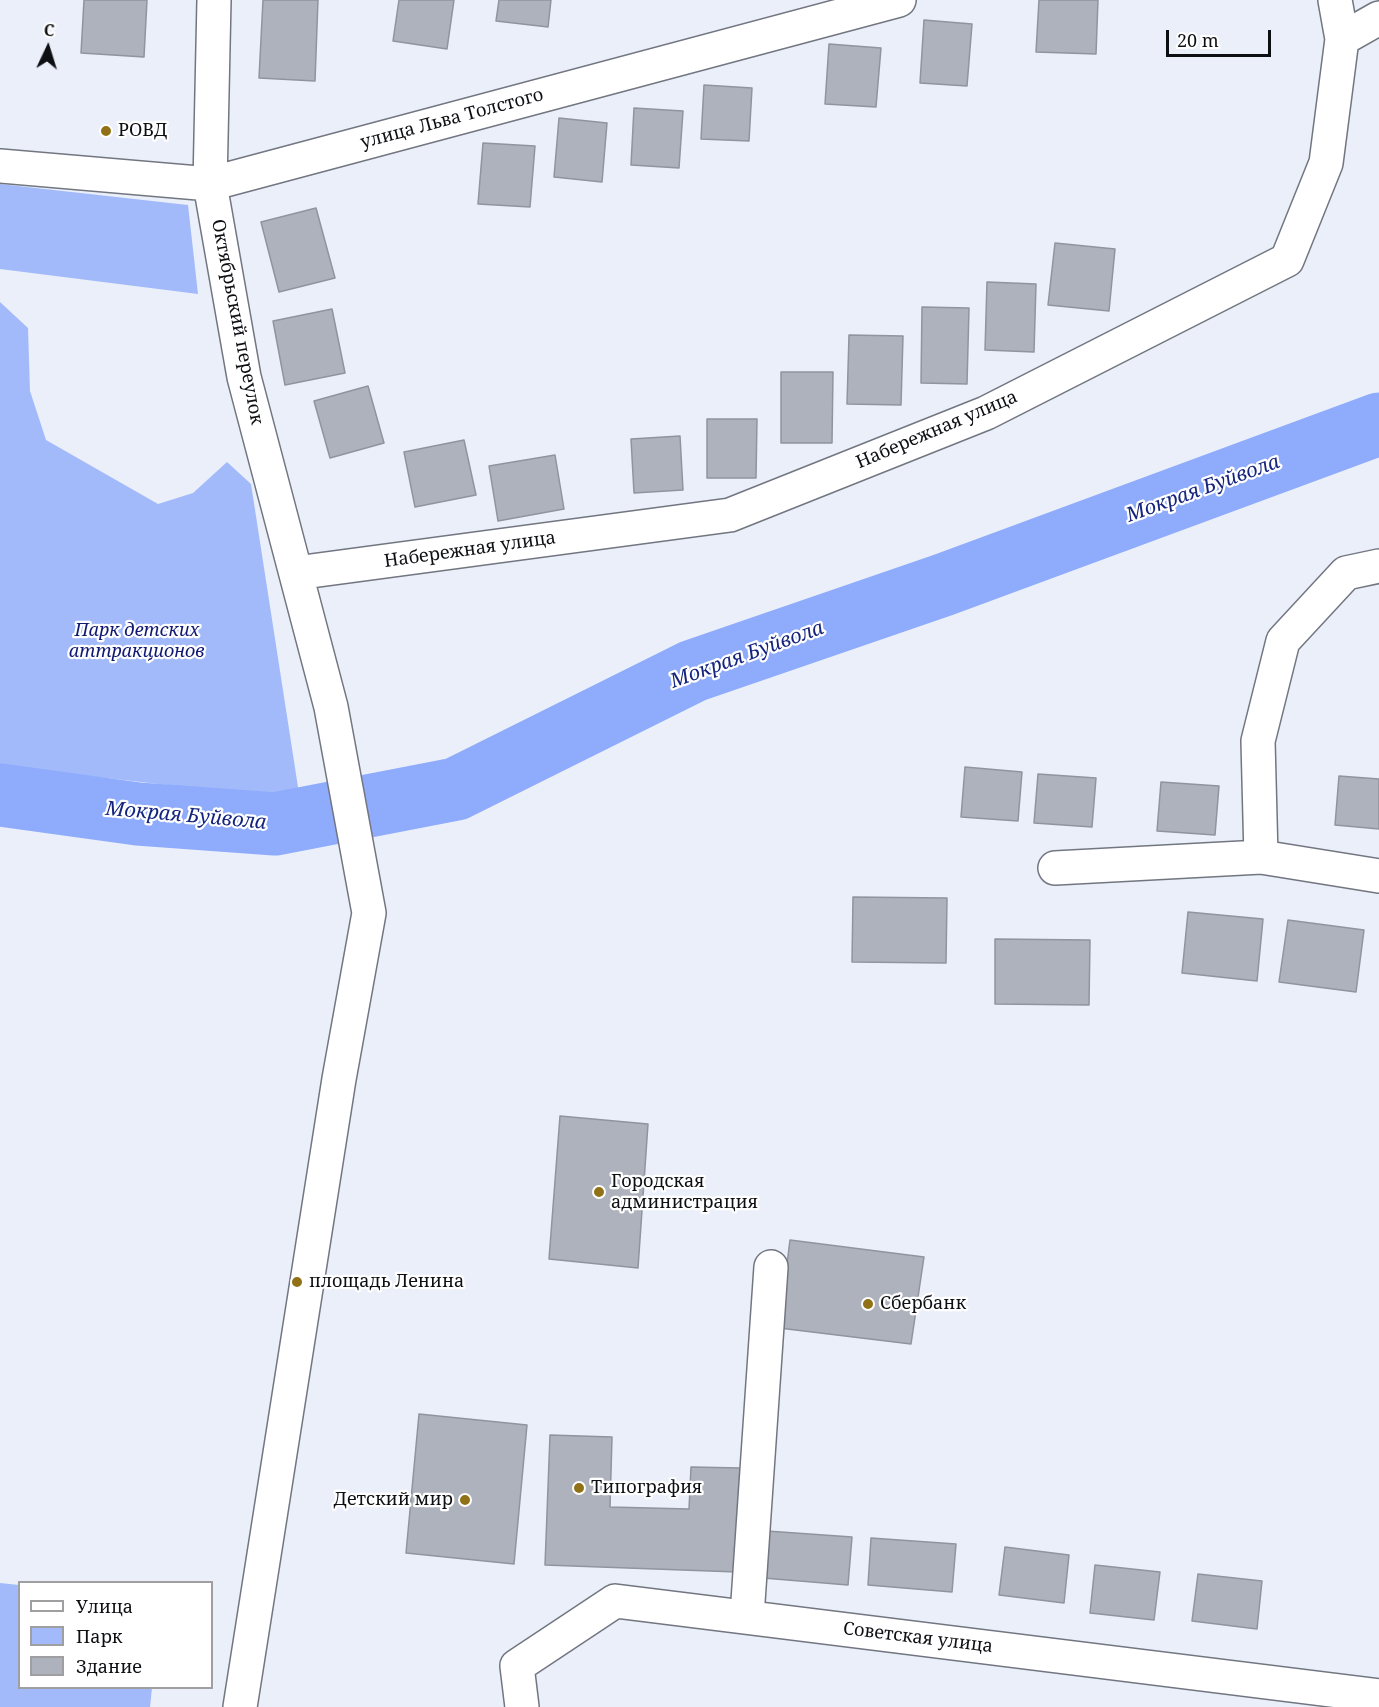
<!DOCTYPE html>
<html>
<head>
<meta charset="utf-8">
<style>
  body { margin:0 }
  #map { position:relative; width:1379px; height:1707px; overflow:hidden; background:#eaeffa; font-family:"Noto Serif",serif }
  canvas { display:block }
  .legend { position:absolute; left:18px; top:1581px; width:195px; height:108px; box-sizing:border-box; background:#fff; border:2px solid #9f9fa1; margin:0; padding:8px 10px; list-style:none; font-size:18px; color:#0e0f13 }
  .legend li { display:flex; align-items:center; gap:12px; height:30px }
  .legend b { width:30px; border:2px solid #9f9fa1 }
  .north { position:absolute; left:18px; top:18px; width:60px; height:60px; -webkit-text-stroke:4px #fff; paint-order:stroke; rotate:4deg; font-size:16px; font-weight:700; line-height:24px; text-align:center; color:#0e0f13 }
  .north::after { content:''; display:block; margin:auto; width:21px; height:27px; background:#0e0f13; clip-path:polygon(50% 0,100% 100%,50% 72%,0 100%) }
  .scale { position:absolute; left:1166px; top:30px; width:105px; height:27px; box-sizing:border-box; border:3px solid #0e0f13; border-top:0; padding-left:8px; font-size:18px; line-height:21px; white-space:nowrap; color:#0e0f13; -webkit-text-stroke:4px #fff; paint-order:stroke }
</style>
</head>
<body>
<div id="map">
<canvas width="1379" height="1707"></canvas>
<ul class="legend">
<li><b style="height:8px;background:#fff"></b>Улица</li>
<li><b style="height:16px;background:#a2bafa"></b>Парк</li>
<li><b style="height:16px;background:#aeb2bd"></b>Здание</li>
</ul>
<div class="north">С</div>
<div class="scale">20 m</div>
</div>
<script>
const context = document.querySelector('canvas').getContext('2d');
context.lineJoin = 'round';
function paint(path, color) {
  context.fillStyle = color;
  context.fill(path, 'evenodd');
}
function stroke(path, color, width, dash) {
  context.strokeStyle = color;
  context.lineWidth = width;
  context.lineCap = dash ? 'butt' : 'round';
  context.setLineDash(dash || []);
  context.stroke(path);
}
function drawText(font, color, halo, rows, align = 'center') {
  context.font = font + ' "Noto Serif",serif';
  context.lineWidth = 4.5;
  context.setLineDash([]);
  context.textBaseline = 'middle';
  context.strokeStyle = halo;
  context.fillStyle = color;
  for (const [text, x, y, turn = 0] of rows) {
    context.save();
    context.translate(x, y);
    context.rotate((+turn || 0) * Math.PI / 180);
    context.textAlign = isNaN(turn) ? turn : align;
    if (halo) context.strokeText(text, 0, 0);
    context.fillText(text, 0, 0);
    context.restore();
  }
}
const green = new Path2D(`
  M0 184 188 205 198 294 0 269Z
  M0 302 28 328 30 391 46 440 158 504 193 493 227 462 251 484 300 800 0 766Z
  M0 1583 19 1585 20 1688H152L150 1707H0Z`);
const river = new Path2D(`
  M0 795 138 814 275 824 456 789 693 671 943 585 1379 424`);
const building = new Path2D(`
  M84 0H147L144 57 81 53Z
  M263 0H318L315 81 259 78Z
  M399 0H454L447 49 393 41Z
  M499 0H551L548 27 496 21Z
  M1039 0H1098L1096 54 1036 52Z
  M924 20 972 24 967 86 920 83Z
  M829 44 881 48 876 107 825 104Z
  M704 85 752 88 749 141 701 139Z
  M634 108 683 111 679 168 631 165Z
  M559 118 607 123 602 182 554 177Z
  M483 143 535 146 530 207 478 204Z
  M316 208 335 278 279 292 261 222Z
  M1055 243 1115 249 1109 311 1048 305Z
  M987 282 1036 284 1034 352 985 350Z
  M922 307 969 308 967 384 921 383Z
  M332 309 345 373 285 385 273 321Z
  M849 335 903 336 901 405 847 404Z
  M781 372H833L832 443H781Z
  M368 386 384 443 330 458 314 401Z
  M707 419H757L756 478H707Z
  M680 436 683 490 634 493 631 439Z
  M464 440 476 495 415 507 404 452Z
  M555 455 564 509 498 521 489 466Z
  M965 767 1022 772 1018 821 961 817Z
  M1038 774 1096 778 1092 827 1034 823Z
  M1339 776 1379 779V829L1335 825Z
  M1161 782 1219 786 1215 835 1157 831Z
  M853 897 947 898 946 963 852 962Z
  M1188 912 1263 919 1257 981 1182 973Z
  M1288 920 1364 930 1356 992 1279 982Z
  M995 939 1090 940 1089 1005 995 1004Z
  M560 1116 648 1124 638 1268 549 1259Z
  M790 1240 924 1257 911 1344 779 1328Z
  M419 1414 527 1425 514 1564 406 1553Z
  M550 1435 612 1437 610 1507 689 1509 691 1467 741 1468 737 1572 545 1565Z
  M767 1531 852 1537 848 1585 763 1578Z
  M871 1538 956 1544 952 1592 868 1585Z
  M1005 1547 1069 1555 1064 1603 999 1595Z
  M1095 1565 1160 1572 1154 1620 1090 1613Z
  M1198 1574 1262 1581 1257 1629 1192 1621Z`);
const minor = new Path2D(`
  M214 0 210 184 244 377 331 707 369 913 339 1079 240 1707
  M1342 39 1379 18
  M0 166 210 184 899 0
  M296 573 730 515 986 413 1287 260 1326 163 1342 39 1335 0
  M1261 857 1258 741 1283 641 1346 573 1379 566
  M1055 868 1261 857 1379 876
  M747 1616 771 1267
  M522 1707 517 1666 615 1601 1379 1696`);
const markers = [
  [106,131,6,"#907116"],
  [599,1192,6,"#907116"],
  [297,1282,6,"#907116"],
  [868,1304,6,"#907116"],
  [579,1488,6,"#907116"],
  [465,1500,6,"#907116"]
];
const streetNames = [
  ["улица Льва Толстого",452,119,-15],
  ["Октябрьский переулок",237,322,79],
  ["Набережная улица",937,430,-23],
  ["Набережная улица",470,550,-8],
  ["Советская улица",918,1638,7]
];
const poiNames = [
  ["РОВД",118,131],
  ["Городская",611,1182],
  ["администрация",611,1203],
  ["площадь Ленина",309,1282],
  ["Сбербанк",880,1304],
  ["Типография",591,1488],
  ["Детский мир",453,1500,"right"]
];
const parkNames = [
  ["Парк детских",137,631],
  ["аттракционов",137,652]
];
const waterNames = [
  ["Мокрая Буйвола",1203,489,-20],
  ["Мокрая Буйвола",747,655,-20],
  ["Мокрая Буйвола",186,816,5]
];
paint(green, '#a2bafa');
stroke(river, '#8eabfc', 63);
paint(building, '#aeb2bd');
stroke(building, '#90949e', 1.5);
stroke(minor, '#727680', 36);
stroke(minor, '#fff', 33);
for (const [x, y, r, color] of markers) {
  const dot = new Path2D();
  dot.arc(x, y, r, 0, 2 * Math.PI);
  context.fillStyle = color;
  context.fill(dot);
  stroke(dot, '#fff', 2);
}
drawText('18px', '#0e0f13', '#fff', streetNames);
drawText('18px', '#0e0f13', '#fff', poiNames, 'left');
drawText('italic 18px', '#0f1873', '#fff', parkNames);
drawText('italic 20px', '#15247f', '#fff', waterNames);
</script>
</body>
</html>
